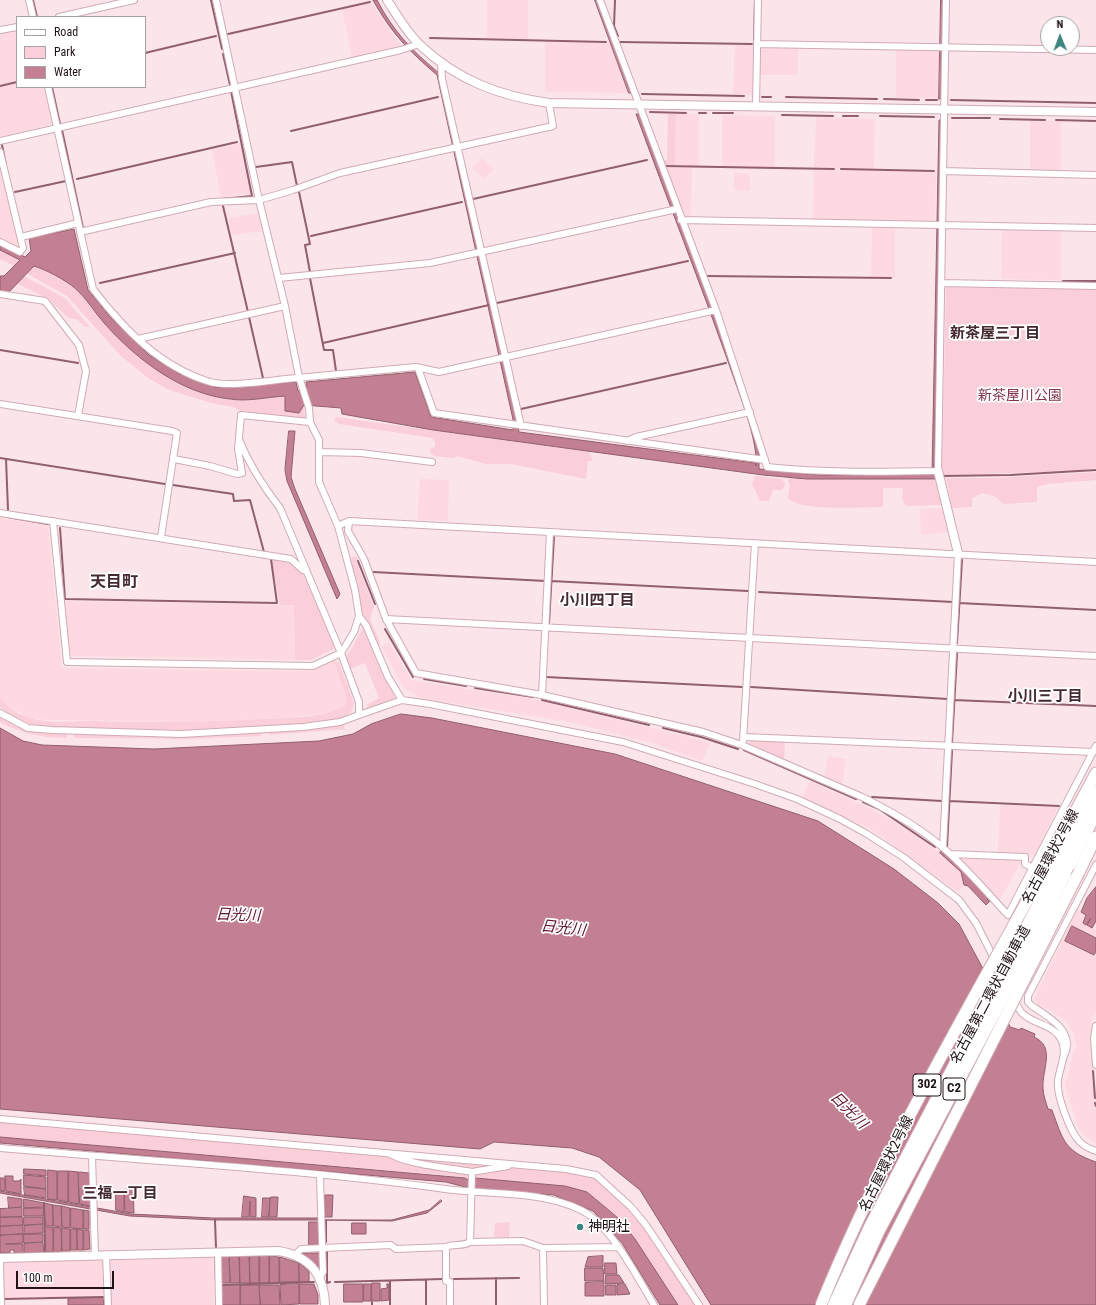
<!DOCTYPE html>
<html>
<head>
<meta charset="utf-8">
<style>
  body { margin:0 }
  #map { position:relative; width:1096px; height:1305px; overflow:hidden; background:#fce5ea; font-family:"Roboto Condensed",sans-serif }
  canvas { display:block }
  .legend { position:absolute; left:16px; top:16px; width:130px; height:72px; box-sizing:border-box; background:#fff; border:1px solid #a6a1a2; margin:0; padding:5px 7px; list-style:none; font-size:12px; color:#201316 }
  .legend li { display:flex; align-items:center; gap:8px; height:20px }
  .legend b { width:20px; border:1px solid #a6a1a2 }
  .north { position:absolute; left:1040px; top:16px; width:40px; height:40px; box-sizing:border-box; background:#fff; border:1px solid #a6a1a2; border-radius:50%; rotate:359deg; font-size:11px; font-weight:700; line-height:16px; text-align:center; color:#201316 }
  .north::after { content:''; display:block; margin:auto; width:14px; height:18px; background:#3d8580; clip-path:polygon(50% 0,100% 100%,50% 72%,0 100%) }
  .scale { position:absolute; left:16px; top:1271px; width:98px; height:18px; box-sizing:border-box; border:2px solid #201316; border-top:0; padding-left:5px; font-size:12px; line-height:14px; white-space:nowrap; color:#201316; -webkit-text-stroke:3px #fff; paint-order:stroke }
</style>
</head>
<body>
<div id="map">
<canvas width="1096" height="1305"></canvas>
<ul class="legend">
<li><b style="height:5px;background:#fff"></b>Road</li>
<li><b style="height:11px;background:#fbcfda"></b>Park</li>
<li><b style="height:11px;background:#c28092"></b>Water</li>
</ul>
<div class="north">N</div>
<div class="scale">100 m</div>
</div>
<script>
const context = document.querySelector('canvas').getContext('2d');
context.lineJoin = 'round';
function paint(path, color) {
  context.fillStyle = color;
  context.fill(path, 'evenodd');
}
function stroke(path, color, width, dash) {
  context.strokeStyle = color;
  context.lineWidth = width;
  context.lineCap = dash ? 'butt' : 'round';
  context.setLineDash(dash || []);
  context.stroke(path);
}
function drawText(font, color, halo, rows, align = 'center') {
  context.font = font + ' "Roboto Condensed","Noto Sans JP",sans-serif';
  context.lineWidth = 3.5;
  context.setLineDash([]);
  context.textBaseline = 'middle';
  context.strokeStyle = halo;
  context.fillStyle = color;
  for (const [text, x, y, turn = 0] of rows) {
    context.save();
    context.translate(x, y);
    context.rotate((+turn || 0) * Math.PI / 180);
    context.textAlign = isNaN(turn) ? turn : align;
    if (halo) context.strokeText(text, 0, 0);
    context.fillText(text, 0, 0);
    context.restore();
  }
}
const built = new Path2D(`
  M487 0H528V39L487 38Z
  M372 3 383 21 403 47 352 58 342 9Z
  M17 30V87H46L54 124 0 137V34Z
  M545 42 610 43 629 93 545 92Z
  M735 45H754L753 95 733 94Z
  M760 46 798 47V75H759Z
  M896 48 939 49 938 98H896Z
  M676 114H699V166H675Z
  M722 115 775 116V167L722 166Z
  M816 117 875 119 874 169 814 168Z
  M1030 121H1061V172L1030 171Z
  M241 143 251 194 221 197 212 150Z
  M482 158 494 169 484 179 472 168Z
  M0 161 20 248 19 249 0 239Z
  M664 167 692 168 691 216H685L681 213Z
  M814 170 936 172 935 222 813 219Z
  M734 173 750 174V191L734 190Z
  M259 213 264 231 232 235 228 218Z
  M872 227H895V278L871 277Z
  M1002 229 1061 231V280L1001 279Z
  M420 479 449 480 448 521 417 520Z
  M944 508 949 532 921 535 920 509Z
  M0 516 4 517 5 519 48 525 62 668 295 671 313 670 331 662 335 665 347 699 346 706 335 712 293 717 194 722 48 720 29 718 5 704 0 697Z
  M64 601 294 605 295 660 73 656 69 652Z
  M389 642 411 680 533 699 701 740 710 743 702 761 655 744 569 722 420 698 404 688 381 646Z
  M828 756 846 759 842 784 824 776Z
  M810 781 874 810 916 835 940 853 961 872 964 885 958 892 870 829 802 797Z
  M1000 805 1058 807 1035 855 998 853Z
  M957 857 1022 860 999 901Z
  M1077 910 1086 915 1083 923 1086 924 1090 917 1092 928 1096 921 1094 928 1096 930V1012L1091 1022V1040L1096 1106V1144L1084 1136 1079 1129 1065 1087 1074 1049 1077 1048 1073 1032 1063 1018 1038 1004 1034 999Z
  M213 1256 214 1305H111L110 1260 112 1258Z
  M101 1258 103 1260 104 1296 2 1299V1262Z`);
const green = new Path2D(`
  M668 114H676L675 166H664L662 160H667Z
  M0 250 20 260 14 266 0 259Z
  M34 266 43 269 76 289 106 325 149 365 231 400 285 396 292 412H300L304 405 305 419 240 411 234 407 215 404 169 390 148 378 121 356 67 296 26 273Z
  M24 276 65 298 90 327H85L78 320 68 318 49 299 16 283Z
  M948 286 1096 289V468L1076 471 944 475 942 468 946 288Z
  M336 417 589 452 593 461H588L586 479 511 464H486L457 456 453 458 434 456 430 452V449L435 447V442L432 438 339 424 334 420Z
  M1096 472V480L1048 484 1037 487V502L1003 504 996 497 983 493 972 498V507L952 508 946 478H995Z
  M755 476 782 479 785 484 784 488 781 490H773L769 501H760L752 484Z
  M790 478 934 480 938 487 943 505 906 506 902 498 903 489 901 488H883V507C863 507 800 512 788 498L790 485 788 481Z
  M355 556 359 560 356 561 374 607 370 619 380 642V645H378L361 610 350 561 352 557Z
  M271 558 288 560 303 573 335 646 333 649 311 660H295L294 605H280Z
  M365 628 396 699 394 701 371 708 366 705 379 698 365 663 350 669 345 658 352 648 362 629Z
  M334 661 339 663 354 703 351 713 342 718 301 724 181 730 55 727 30 724 5 712 0 707V697C6 706 19 715 29 718 49 724 73 721 93 721 150 723 206 722 262 719 289 717 322 719 345 706L347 699 335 665 331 662Z
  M0 716C19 732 44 733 67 734V738C42 738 22 734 0 722Z
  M344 724 345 729 269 735 268 732Z
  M261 733V736L193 739 74 738V734L193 737Z
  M750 740 785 742 784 759 749 743Z
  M0 1122 388 1155 465 1172 470 1177 469 1181 465 1177 0 1137Z
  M396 1155 504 1165 468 1170Z
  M517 1167 594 1176 629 1209 645 1228 697 1305H678L635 1239 618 1218 587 1192 565 1186 475 1178 476 1174Z
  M510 1222 509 1237H494L495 1223Z`);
const water = new Path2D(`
  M373 0H377C393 31 412 51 439 73L519 432 755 463 756 466C758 439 739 394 730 367 700 282 667 199 636 114H639C670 195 701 276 730 358 741 392 761 433 759 469L818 475 932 474 939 120H941L934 468 937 479H807L763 475 433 430 342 414 341 408 304 405 299 413 285 411V396C268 397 247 402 230 399 182 394 137 360 105 324 95 313 87 299 76 289 65 280 47 270 34 266L8 293 0 291V276H4L20 260 0 250V245L25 257 31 251 29 238 74 229 88 290 111 318 149 355 180 374 215 387 296 382 298 391 307 388 306 382 415 372 431 417 513 430 514 424 437 75C409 51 391 33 373 0Z
  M595 0H599L632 93H629Z
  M941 0H944L941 98 939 99Z
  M289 431H295L291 477 295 489 340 594 337 599 287 481 285 470Z
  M401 714 432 718 615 754 818 821 894 869 938 903 959 924 996 993 1010 1027 1020 1030 1021 1028 1035 1034 1034 1037C1056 1047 1042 1069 1043 1088 1043 1095 1046 1102 1048 1109L1052 1110C1063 1140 1064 1151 1096 1162V1305H711L640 1190 599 1157 572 1148 494 1142 480 1149 0 1109V728L23 741 42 745 154 749 319 741 353 734 371 724Z
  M941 851 961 868 988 899 987 900 990 901 986 905 968 886 964 885 961 872 940 853Z
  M1096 887V921L1092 928 1087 925 1091 918 1086 925 1083 923 1086 915 1081 912 1087 898Z
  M1072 926 1096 938V951L1094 955 1065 941Z
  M0 1137 465 1178 470 1181 475 1178 565 1186 587 1192 618 1218 635 1239 678 1305H660L622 1243 593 1211 554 1195 469 1188 446 1182 0 1143Z
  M24 1169 46 1170V1176L24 1174Z
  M48 1170 57 1171V1200L48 1199Z
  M58 1171H68V1202L58 1200Z
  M69 1171 78 1172 79 1204 69 1202Z
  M79 1172 89 1173 90 1206 80 1204Z
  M24 1175 46 1177V1189L24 1186Z
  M5 1176H13V1181H19L21 1179V1194L6 1191 5 1179V1191L0 1190V1178H5Z
  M24 1187 46 1189V1198L25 1195Z
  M133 1189 134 1213 125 1212 124 1190Z
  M116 1190H124V1212L116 1210Z
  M0 1191 131 1214 213 1218H321V1220H215L130 1216 0 1193Z
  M325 1195H333L332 1217H325Z
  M244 1196 256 1198V1217H250V1201L249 1217H242Z
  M8 1197 22 1199V1207L9 1208Z
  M271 1197H278L277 1217H269Z
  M263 1198H270L269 1217H262Z
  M24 1199 44 1203V1207L24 1208Z
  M441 1200 442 1201 427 1213 392 1221 326 1220H392L429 1210Z
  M45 1203 53 1205V1226H46Z
  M53 1205 61 1206 62 1227 54 1226Z
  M62 1206 70 1208V1228L62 1227Z
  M22 1208V1217H0V1209Z
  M24 1208H44L43 1216H24Z
  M71 1208 83 1210V1229L71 1228Z
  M84 1210 89 1211V1229H84Z
  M22 1217 23 1225 0 1226V1218Z
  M24 1217H43V1224L24 1225Z
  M309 1222H320L319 1245H309Z
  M352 1223H366V1234H352Z
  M43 1225V1233L24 1234V1226Z
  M23 1226V1234L0 1235V1227Z
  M45 1227H53V1252H46Z
  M54 1227 61 1228 62 1251 54 1252Z
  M62 1228 70 1229V1251H62Z
  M71 1229H77V1250H71Z
  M77 1229 83 1230V1250H78Z
  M84 1230H89L90 1249 84 1250Z
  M23 1234V1243L5 1244H23V1253H14V1250H10V1253H0V1236Z
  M24 1234H43V1242L24 1243Z
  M43 1243 44 1253H24V1244Z
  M304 1253H320L321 1269 304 1255Z
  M260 1255 269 1256V1283H260Z
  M220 1256H229L230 1283H221Z
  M230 1256H239L240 1283H231Z
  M240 1256H249L250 1283H240Z
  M250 1256H259V1283H250Z
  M270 1256 279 1257V1282L270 1283Z
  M603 1256V1267H585L588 1257Z
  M280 1257 299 1263V1282H280Z
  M299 1263 309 1271V1282H300Z
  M605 1263H616L617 1274H605Z
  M585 1268H603L604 1281H585Z
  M606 1275H619L624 1283 606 1284Z
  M604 1282V1296H585V1283Z
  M372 1283H380V1301H372Z
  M299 1284V1304L281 1305 280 1285Z
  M300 1284H314L318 1295V1304H300Z
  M344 1284H363V1302H344Z
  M364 1284H371V1301H364Z
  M387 1284H389V1300L381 1301V1289L387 1288Z
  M625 1284 630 1294 617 1295V1285Z
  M240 1285V1305H221V1286Z
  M241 1285H259L260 1305H241Z
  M260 1285H279L280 1305H261Z
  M606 1285H616V1295H606Z
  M103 1298 104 1305H68V1299Z`);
const stream = new Path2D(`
  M33 0 37 17
  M211 0 222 49
  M615 0 614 26 618 36
  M228 34 370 2
  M430 38 606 42
  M754 40 755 0
  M620 42 752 44
  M145 53 216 36
  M223 54 230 85
  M0 86 17 82
  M52 87 60 124
  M642 94 744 96
  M762 97H771
  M786 97 877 99
  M884 99 919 100
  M926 100H937
  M951 100 1096 103
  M650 112 686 113
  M699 113H706
  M713 113H733
  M782 115 833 116
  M843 116H858
  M880 116 934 117
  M952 118H990
  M1000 119 1045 120
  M1056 120 1096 121
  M62 130 83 228
  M291 131 438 97
  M2 145 6 165
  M664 166 834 169
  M256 167 292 162 297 186
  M841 169 934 171
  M77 179 237 142
  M15 192 66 181
  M299 192 310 244 305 245 310 272
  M222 199 252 196 231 91
  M473 199 647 160
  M223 206 248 312
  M311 236 462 202
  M705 276 891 278
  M310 278 324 350H333L336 371
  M1063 281H1096
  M100 283 235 253
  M497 303 688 261
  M249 317 263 378
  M323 343 489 305
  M0 350 78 363
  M521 409 726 363
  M0 458 165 484
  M6 459 8 510
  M941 476 1010 475 1096 470
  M173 485 233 494 234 501 250 500 264 552
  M7 517 48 524
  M60 528 65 599 277 603 271 559
  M358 561 375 604
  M373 572 546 581
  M551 581 748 591
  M759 592 953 602
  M959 603 1096 610
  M549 623 554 537
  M385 629 413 677
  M957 643 962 560
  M546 677 742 687
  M424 679 466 686
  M751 687 948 699
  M475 688 533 697
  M542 700 649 725
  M954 700 1096 706
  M663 728 701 737 738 749
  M952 743 957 654
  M744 750 856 799
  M872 797 942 801
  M949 801 1059 806
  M863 802 879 809 935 847
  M947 847 952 751
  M1093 1071 1095 1098
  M1095 1103 1096 1106
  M44 1203 45 1251
  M215 1220 216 1248
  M326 1220V1242
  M327 1250V1283L330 1282
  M215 1256 216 1283
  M454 1279 519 1278
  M426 1280V1305
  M390 1281V1305
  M335 1282 443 1279
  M221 1285 314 1282
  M3 1299 103 1297
  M372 1305V1302
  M496 1305V1278`);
const minor = new Path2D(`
  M29 0 33 17
  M59 17 134 0
  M0 30 17 27
  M757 44 1096 50
  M441 63 442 79 521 426
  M48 87 93 289C124 329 160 367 210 382 229 387 266 381 286 379 329 375 373 371 416 367L439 372 716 310
  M756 105 758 0
  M0 141 401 50 419 44
  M0 152 23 248 20 252 0 242
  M943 171 1096 175
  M681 220 1096 228
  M80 232 211 202 259 200 293 190 340 173 553 126 549 103
  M21 237 78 223
  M279 278 430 263 677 209
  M942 283 1096 286
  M0 294 45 301 79 345 86 371 78 416
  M138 339 285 306
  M418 368 434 413 765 460 716 310 600 0
  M0 404 172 431 177 433 161 537
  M627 441 636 437 750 412
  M320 452 361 453 432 462
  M174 459 210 466 237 474 242 473 238 449 241 415 310 422
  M765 460 767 467C824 473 881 472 938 471L946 0
  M0 513 291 559 303 570
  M53 521 67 662 313 666 341 653 354 632 359 616 355 590 338 526 319 482V440L310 422 309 408 299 377 285 306 259 200 216 0
  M349 521 348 531 364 559 386 619 416 673 542 695 703 732 742 745 862 797C893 812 924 830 949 853 970 872 989 895 1008 915L1096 746
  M338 526 349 521 1096 562
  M359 616 366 625 388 677 402 700 430 704 623 742 752 783 797 799 840 819 867 834 903 857 959 900 976 923 1002 974
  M386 619 1096 656
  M542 695 550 532
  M0 713 28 728 52 730 181 734 303 727 340 722 359 715V702L341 653 280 508C263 486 249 465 239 439
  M359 715 402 700
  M745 737 1093 752
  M743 741 755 543
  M943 847 958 553
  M950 854 1025 857V864L1033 868
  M1014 998C1016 1003 1019 1011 1023 1014 1035 1025 1054 1024 1062 1041 1067 1054 1060 1067 1058 1080 1056 1095 1070 1132 1080 1142 1084 1146 1090 1149 1096 1151
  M1094 1038 1096 1026
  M1096 1039 1094 1038 1096 1065
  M1064 1056C1076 1032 1049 1017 1032 1006L1028 1002V996L1096 865
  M0 1119 566 1169 596 1175 631 1207 646 1225 699 1305
  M0 1148C148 1161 298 1169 445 1189 490 1195 540 1190 581 1210 611 1225 637 1277 654 1305
  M390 1154C414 1166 445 1167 472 1172
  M92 1156 95 1255
  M470 1242 472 1172 508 1166
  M446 1247V1281L450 1282V1305
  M543 1248 544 1305
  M218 1252 219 1305
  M106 1255 108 1305
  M295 1255 301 1249 391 1245 396 1249 446 1247C454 1243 462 1247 470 1242L523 1241 543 1248 618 1247
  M0 1260 1 1305
  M320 1278 323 1272 320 1176`);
const tertiary = new Path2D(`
  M387 0C397 15 407 33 420 45 457 80 499 96 549 103L1096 112
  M938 471 958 553
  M0 1258 278 1251C310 1256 324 1274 325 1305`);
const trunk = new Path2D(`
  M1044 870 1096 773
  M1079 872 1096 837`);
const motorway = new Path2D(`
  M1056 871 1096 792
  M1065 874 1096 812`);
const trunkBridge = new Path2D(`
  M821 1305C882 1154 966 1013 1044 870
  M859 1305 1079 872`);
const motorwayBridge = new Path2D(`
  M834 1305 870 1227 1056 871
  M845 1305 878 1232 1022 961 1065 874`);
const markers = [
  [580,1227,4,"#3d8580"]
];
const shields = [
  [927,1085,28],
  [954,1089,22]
];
const shieldNames = [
  ["302",927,1085],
  ["C2",954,1089]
];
const parkNames = [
  ["新茶屋川公園",1020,396]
];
const streetNames = [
  ["名古屋環状2号線",1051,857,-62],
  ["名古屋第二環状自動車道",991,995,-62],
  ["名古屋環状2号線",887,1164,-64]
];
const poiNames = [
  ["神明社",588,1227]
];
const neighbourhoodNames = [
  ["新茶屋三丁目",995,334],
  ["小川四丁目",597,601],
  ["小川三丁目",1045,697],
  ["三福一丁目",120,1194]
];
const waterNames = [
  ["日光川",238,916,2],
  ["日光川",563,929,6],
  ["日光川",848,1111,45]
];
const quarterNames = [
  ["天目町",114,583]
];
paint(built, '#fed9e1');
paint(green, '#fbcfda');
paint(water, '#c28092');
stroke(water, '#915f6d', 1);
stroke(stream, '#915f6d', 2);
stroke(minor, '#d0abb4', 8);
stroke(tertiary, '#d0abb4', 10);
stroke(trunk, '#d0abb4', 13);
stroke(motorway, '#d0abb4', 14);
stroke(minor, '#fff', 6);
stroke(tertiary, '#fff', 8);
stroke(trunk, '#fff', 11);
stroke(motorway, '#fff', 12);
stroke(trunkBridge, '#d0abb4', 13, []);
stroke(motorwayBridge, '#d0abb4', 14, []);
stroke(trunkBridge, '#fff', 11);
stroke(motorwayBridge, '#fff', 12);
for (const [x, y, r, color] of markers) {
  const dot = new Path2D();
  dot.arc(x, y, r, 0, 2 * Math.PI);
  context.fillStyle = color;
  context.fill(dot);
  stroke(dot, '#fff', 1.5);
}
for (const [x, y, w] of shields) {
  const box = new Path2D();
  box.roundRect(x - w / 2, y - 11, w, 22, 3);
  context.fillStyle = '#fff';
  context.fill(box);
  stroke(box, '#201316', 1);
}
drawText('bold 13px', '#201316', null, shieldNames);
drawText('14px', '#84334d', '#fff', parkNames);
drawText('14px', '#201316', '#fff', streetNames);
drawText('14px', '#201316', '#fff', poiNames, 'left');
drawText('bold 15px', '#452931', '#fff', neighbourhoodNames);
drawText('italic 15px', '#601030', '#fff', waterNames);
drawText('bold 16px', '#452931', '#fff', quarterNames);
</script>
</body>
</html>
